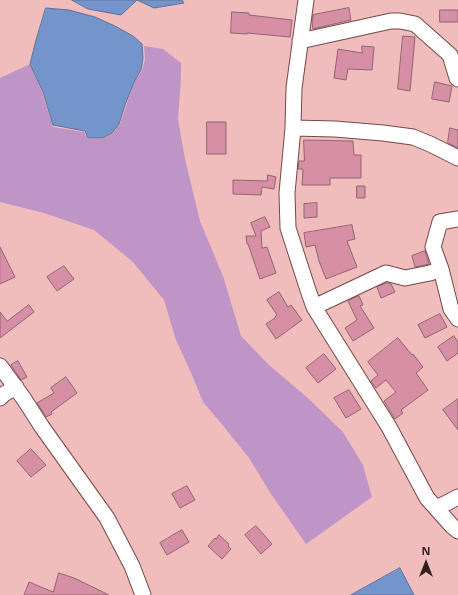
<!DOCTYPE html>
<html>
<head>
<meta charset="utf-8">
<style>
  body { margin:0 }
  #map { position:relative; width:458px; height:595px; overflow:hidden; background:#f1bdbc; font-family:"Open Sans",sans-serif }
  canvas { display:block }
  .north { position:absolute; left:406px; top:543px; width:40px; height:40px; -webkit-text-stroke:3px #f1bdbc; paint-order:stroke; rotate:0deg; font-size:11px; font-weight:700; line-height:16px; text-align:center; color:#331f1f }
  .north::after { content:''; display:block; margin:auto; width:14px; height:18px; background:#331f1f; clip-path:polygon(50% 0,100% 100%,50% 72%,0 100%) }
</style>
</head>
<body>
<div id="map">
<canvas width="458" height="595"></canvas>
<div class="north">N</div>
</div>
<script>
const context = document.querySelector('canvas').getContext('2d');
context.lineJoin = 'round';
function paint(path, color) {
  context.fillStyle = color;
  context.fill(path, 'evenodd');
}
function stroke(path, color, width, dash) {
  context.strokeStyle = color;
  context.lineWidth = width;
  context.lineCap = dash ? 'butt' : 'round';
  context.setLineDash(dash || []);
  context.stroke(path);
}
const green = new Path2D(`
  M144 46 163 49 181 63V78L178 119 185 159 200 221 223 276 241 336 269 365 309 399 343 432 363 465 372 497 306 544 271 494 249 458 225 428 203 402 192 375 176 340 164 300 133 262 94 230 44 213 0 202V78L30 64 42 92 53 127 84 132 88 139H103L112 134 120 124 134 82 142 71 145 59Z`);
const water = new Path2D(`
  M72 0H182L184 3 154 8 137 0 121 15 88 9Z
  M46 8 69 10 95 17 115 26 133 36 142 44 143 58 141 70 134 82 125 105 119 124 112 133 103 138H88L85 131 53 125 43 92 30 64 36 40Z
  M400 568 414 595H351Z`);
const building = new Path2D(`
  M349 8 351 20 313 29 312 22 313 15Z
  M440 10H458V22H440Z
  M232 12 249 13V15L292 20 290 37 247 33V34L231 33Z
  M403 36 415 37 410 91 398 89Z
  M362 46 374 47 372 70 348 69 346 80 334 78 338 49 362 53Z
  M435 82 452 86 449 102 432 99Z
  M207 122H226V154H207Z
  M450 128 458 130V148L448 143Z
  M304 140 353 141 354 155H361V178H330V185H302L303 169H298L299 161H304Z
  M268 175 276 177 274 189 262 187 261 195 233 194V180L267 181Z
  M357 186H365V198H357Z
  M317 203V217L304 218V204Z
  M265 217 270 227 261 231 262 248 267 247 276 273 260 279 248 244H247L246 236H256L251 223Z
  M352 225 355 239 347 241 357 267 326 279 319 261 315 245 306 247 304 233Z
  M0 247 15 277 0 284Z
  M425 251 429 264 415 267 412 256Z
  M64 266 74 279 57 291 47 277Z
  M387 283 391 284 395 292 381 298 377 287Z
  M279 292 288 307 291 305 302 320 276 339 266 324 275 318V317L277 315 267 300Z
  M359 296 363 305 360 306 374 328 353 341 345 328 357 320 348 301Z
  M29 305 34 312 0 338V312L7 321Z
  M440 314 447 327 425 338 418 325Z
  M454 336 458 342V353L447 361 438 347Z
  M398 338 412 355 413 354 423 367 416 373 428 390 401 410 403 413 395 419 384 401 396 392 386 380 376 388 371 381 378 375 368 362Z
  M324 354 336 369 318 383 306 368Z
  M18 361 27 377 21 380 11 365Z
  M66 377 77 393 51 412 52 414 46 417 37 403 54 393 51 388Z
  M349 390 361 409 346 418 334 398Z
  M458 399V430L443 410Z
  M31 449 46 465 31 477 17 461Z
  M187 486 195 500 180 508 172 494Z
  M256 526 272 544 261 554 245 535Z
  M182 530 189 542 167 555 160 543Z
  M219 535 229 544 228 546 231 549 222 559 208 546 215 538 216 539Z
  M59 573 74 578 109 595H24L29 582 53 592Z`);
const minor = new Path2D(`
  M306 0 294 88 293 128 287 193 288 228 308 290 314 307 389 427 427 498 452 526 458 531
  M300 41 391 21H400L415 24 450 55 457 78 458 79
  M293 128 335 129 383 133 413 137 430 144 458 158
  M458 219 440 222 433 247 441 269 451 309 458 319
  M314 307 386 273 405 278 430 273 441 269
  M0 366 24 399 42 427 107 518 132 566 143 595
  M0 398 4 394 16 387
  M437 508 458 497`);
paint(green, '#bf95c8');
paint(water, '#7495cb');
stroke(water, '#607297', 1);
paint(building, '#d68fa4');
stroke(building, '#916471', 1);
stroke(minor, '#744848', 17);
stroke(minor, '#fff', 15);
</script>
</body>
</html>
